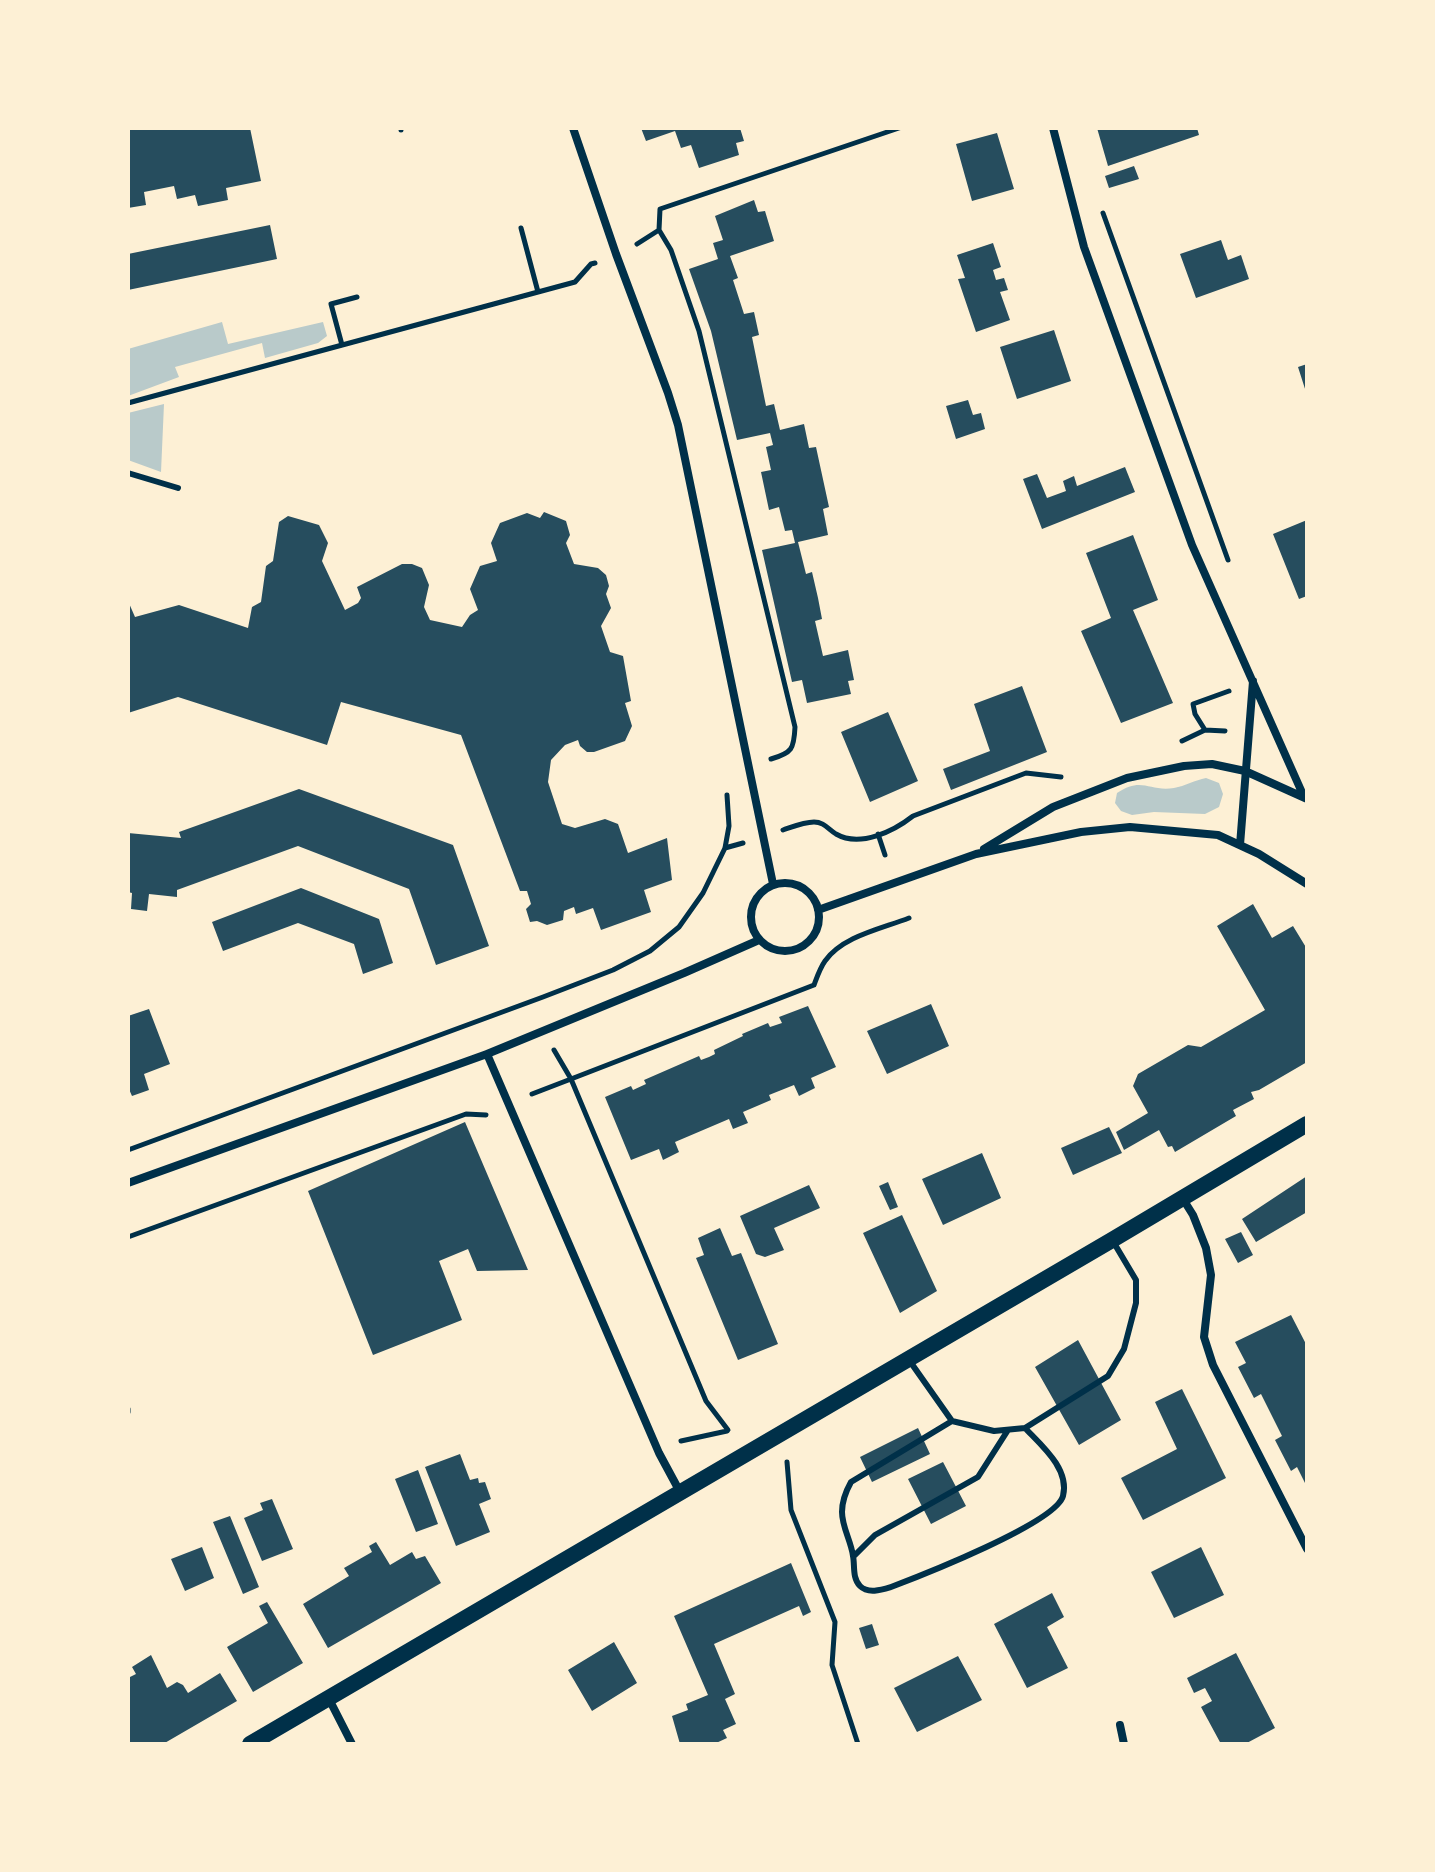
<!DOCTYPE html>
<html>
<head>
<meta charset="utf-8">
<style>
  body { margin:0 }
  #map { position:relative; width:1435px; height:1872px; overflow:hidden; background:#fdf0d5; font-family:Ubuntu,sans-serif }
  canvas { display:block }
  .frame { position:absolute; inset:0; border:130px solid #fdf0d5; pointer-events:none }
</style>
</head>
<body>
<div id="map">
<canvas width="1435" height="1872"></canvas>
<div class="frame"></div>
</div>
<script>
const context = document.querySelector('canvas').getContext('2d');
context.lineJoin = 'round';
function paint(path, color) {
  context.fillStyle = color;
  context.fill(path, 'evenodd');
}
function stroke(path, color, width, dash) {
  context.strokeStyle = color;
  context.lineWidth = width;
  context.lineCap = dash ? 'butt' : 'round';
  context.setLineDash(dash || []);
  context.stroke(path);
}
const green = new Path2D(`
  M222 322 228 344 323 322 327 336 318 343 265 358 262 343 175 367 179 377 128 396V349Z
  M164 404 161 472 128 460V413Z
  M1206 778 1219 783 1223 794 1219 807 1205 814 1154 812 1132 815 1121 811 1115 803 1117 793C1142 776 1149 792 1174 788 1185 786 1195 780 1206 778Z`);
const building = new Path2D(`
  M137 128H250L261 181 226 188 228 200 198 206 195 195 177 199 174 186 144 192 146 205 128 208V130Z
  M641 128H740L744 141 736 143 739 155 699 168 691 145 681 148 675 131 646 141Z
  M1097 128H1197L1199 135 1108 166Z
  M997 133 1014 189 972 201 956 144Z
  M1134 166 1139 179 1109 188 1105 176Z
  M754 200 758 212 765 211 774 241 730 256 738 278 733 280 744 314 754 312 759 335 752 337 766 406 774 404 780 430 804 424 809 448 816 447 829 507 823 509 828 535 798 542 806 574 812 572 818 598 822 619 815 621 823 656 848 650 854 680 848 681 851 694 807 703 802 680 792 682 762 550 795 543 792 530 785 531 779 507 769 510 761 472 771 470 766 447 773 445 770 433 737 440 711 331 689 269 718 259 713 243 723 240 715 216Z
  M270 225 277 259 128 290V254Z
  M1221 240 1228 260 1241 255 1249 279 1196 298 1180 254Z
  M993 243 1001 267 993 270 996 280 1004 278 1008 290 1000 292 1010 320 976 332 958 279 965 278 957 255Z
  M1054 330 1071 381 1017 399 1000 347Z
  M1307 364V392H1306L1298 367Z
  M968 400 973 415 981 413 985 429 956 439 946 406Z
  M1125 467 1135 492 1042 529 1023 479 1037 474 1047 498 1066 491 1063 481 1074 476 1077 486Z
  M544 512 566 521 570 535 566 543 574 564 598 568 606 575 609 586 606 594 611 608 601 626 610 652 623 656 631 701 625 703 632 726 625 741 594 752H587L580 746 578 740 565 745 551 760 548 782 562 824 575 828 605 819 618 824 628 853 667 838 672 880 644 890 651 912 601 930 593 908 576 914 574 907 564 911 563 920 547 925 537 921 530 922 526 909 531 904 527 891H520L461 735 341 702 327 745 178 697 128 713V601L135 617 179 605 248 628 252 607 261 602 266 566 273 561 279 522 288 516 319 525 328 543 322 561 345 610 358 603 361 598 357 587 402 564H412L422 568 429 585 424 607 430 620 462 627 470 615 478 610 470 589 480 566 497 561 491 543 500 523 527 513 540 518Z
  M1307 520V596L1299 599 1273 534Z
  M1133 535 1158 600 1133 610 1173 703 1121 723 1081 631 1111 618 1086 553Z
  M1022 686 1047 752 951 790 943 769 990 751 974 704Z
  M888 712 918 781 870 802 841 732Z
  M299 789 453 845 489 946 436 965 409 889 298 846 177 890V897L149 894 147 911 131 909 132 893 128 892V833L181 838 179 832Z
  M301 888 379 919 393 963 363 974 354 944 298 923 223 951 212 922Z
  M1253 904 1272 938 1293 926 1307 949V1062L1259 1090 1251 1092 1254 1099 1233 1110 1236 1116 1175 1152 1172 1146 1168 1147 1159 1130 1124 1150 1116 1132 1148 1113 1133 1086 1138 1074 1188 1045 1201 1047 1265 1010 1217 926Z
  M931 1004 949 1046 887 1074 867 1031Z
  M808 1006 836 1067 811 1078 815 1088 799 1096 794 1085 769 1095 771 1100 743 1112 748 1123 733 1129 729 1119 675 1142 679 1152 663 1160 659 1149 631 1160 605 1097 631 1086 633 1090 646 1084 644 1080 699 1056 701 1060 709 1057 715 1054 714 1050 743 1036 742 1034 768 1023 770 1027 782 1023 779 1017Z
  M149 1009 170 1064 144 1074 149 1090 132 1096 128 1087V1016Z
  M465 1122 528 1270 477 1271 468 1249 439 1261 462 1320 373 1355 308 1191Z
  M1109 1127 1122 1153 1073 1175 1061 1148Z
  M982 1153 1001 1198 943 1225 922 1179Z
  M1307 1176V1212L1256 1242 1242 1219Z
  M888 1182 898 1207 890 1210 879 1186Z
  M809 1185 820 1208 774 1228 784 1250 765 1257 756 1254 740 1216Z
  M902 1215 937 1291 900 1313 863 1233Z
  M720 1228 732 1256 741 1253 778 1344 738 1360 696 1258 704 1255 698 1238Z
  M1241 1232 1253 1255 1238 1263 1225 1239Z
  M1291 1315 1307 1346V1487L1297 1467 1291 1471 1275 1440 1282 1436 1261 1394 1254 1398 1238 1367 1246 1363 1235 1342Z
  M1078 1340 1121 1420 1079 1445 1035 1367Z
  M1182 1389 1226 1478 1143 1520 1121 1478 1177 1449 1155 1402Z
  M918 1428 930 1454 872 1482 860 1457Z
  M460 1454 470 1480 478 1478 479 1483 485 1482 491 1499 479 1504 490 1532 456 1546 425 1467Z
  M943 1462 966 1506 931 1524 908 1479Z
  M418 1470 438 1524 416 1532 395 1479Z
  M272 1499 293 1549 262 1561 244 1518 263 1510 260 1503Z
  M230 1516 259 1587 243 1594 213 1522Z
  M376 1542 390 1565 412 1552 416 1559 425 1556 441 1583 328 1648 303 1604 349 1576 344 1568 372 1552 369 1546Z
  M202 1547 214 1578 185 1591 171 1559Z
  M1201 1547 1224 1595 1174 1618 1151 1572Z
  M791 1563 811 1612 803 1616 799 1606 714 1644 735 1694 725 1699 736 1724 723 1730 727 1738 714 1744H680L672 1716 688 1710 686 1704 708 1695 674 1616Z
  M1052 1593 1064 1617 1047 1627 1068 1668 1027 1688 994 1624Z
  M267 1602 303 1663 253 1692 227 1647 268 1623 259 1606Z
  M872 1624 879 1645 866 1649 859 1628Z
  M614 1642 637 1683 592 1711 568 1670Z
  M1236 1653 1275 1728 1245 1744H1221L1201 1707 1212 1701 1205 1688 1194 1693 1187 1678Z
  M151 1655 167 1688 177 1682 183 1685 188 1693 220 1673 237 1701 163 1744H128V1678L136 1674 132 1667Z
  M958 1656 982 1700 917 1732 894 1688Z`);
const path = new Path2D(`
  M401 128V130
  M1103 213 1228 560
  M521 228 538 292
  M637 244 659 230
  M342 345 331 304 357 297
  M128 403 575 282 591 264 595 263
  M1205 730 1195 714 1193 704 1229 691
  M1182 741 1205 730 1225 731
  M771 759C792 753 794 749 795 727L699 331 671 250 659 230 660 209 899 128
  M783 830C792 827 804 822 814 822 824 822 828 829 836 834 860 848 894 831 913 816L1026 773 1061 777
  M878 834 885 855
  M725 848 743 843
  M532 1094 571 1079 554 1050
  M128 1150 543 997 613 970 650 951 679 927 703 893 725 848 729 826 727 795
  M128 1237 466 1114 486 1115
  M128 1409V1412
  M728 1430 706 1401 571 1079 814 985C817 977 820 968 825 961 843 936 881 929 909 918
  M681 1441 727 1431
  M787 1462 791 1510 835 1622 832 1665 858 1744`);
const service = new Path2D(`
  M128 473 178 488
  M909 1360 952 1421 994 1431 1025 1428 1108 1376 1124 1349 1136 1303V1280L1114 1243
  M952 1421 851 1482C846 1491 842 1501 842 1512 842 1527 851 1541 853 1556 855 1565 852 1578 860 1586 868 1594 881 1590 891 1587 920 1576 1056 1523 1063 1496 1070 1469 1041 1445 1025 1428
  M854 1556 875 1535 978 1477 1008 1430`);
const minor = new Path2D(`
  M573 128 616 254 668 393 678 425 773 884
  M1053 128 1084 247 1192 545 1304 797
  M1240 845 1253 681
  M984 849 1053 807 1127 778 1184 766 1212 764 1245 771 1305 798
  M751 917a34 34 0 1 1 68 0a34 34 0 1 1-68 0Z
  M818 910 976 854 1081 832 1130 827 1218 835 1259 854 1307 884
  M487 1054 659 1453 680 1492
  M128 1183 487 1054 684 973 759 940
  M1183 1199 1193 1215 1206 1248 1211 1275 1204 1337 1213 1365 1307 1549
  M329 1699 352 1744
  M1120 1725 1124 1744`);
const secondary = new Path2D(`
  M250 1744 1112 1240 1307 1124`);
paint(green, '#b9caca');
paint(building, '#264d5e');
stroke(path, '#003049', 5);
stroke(service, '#003049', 6);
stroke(minor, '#003049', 8);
stroke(secondary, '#003049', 16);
</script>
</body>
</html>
